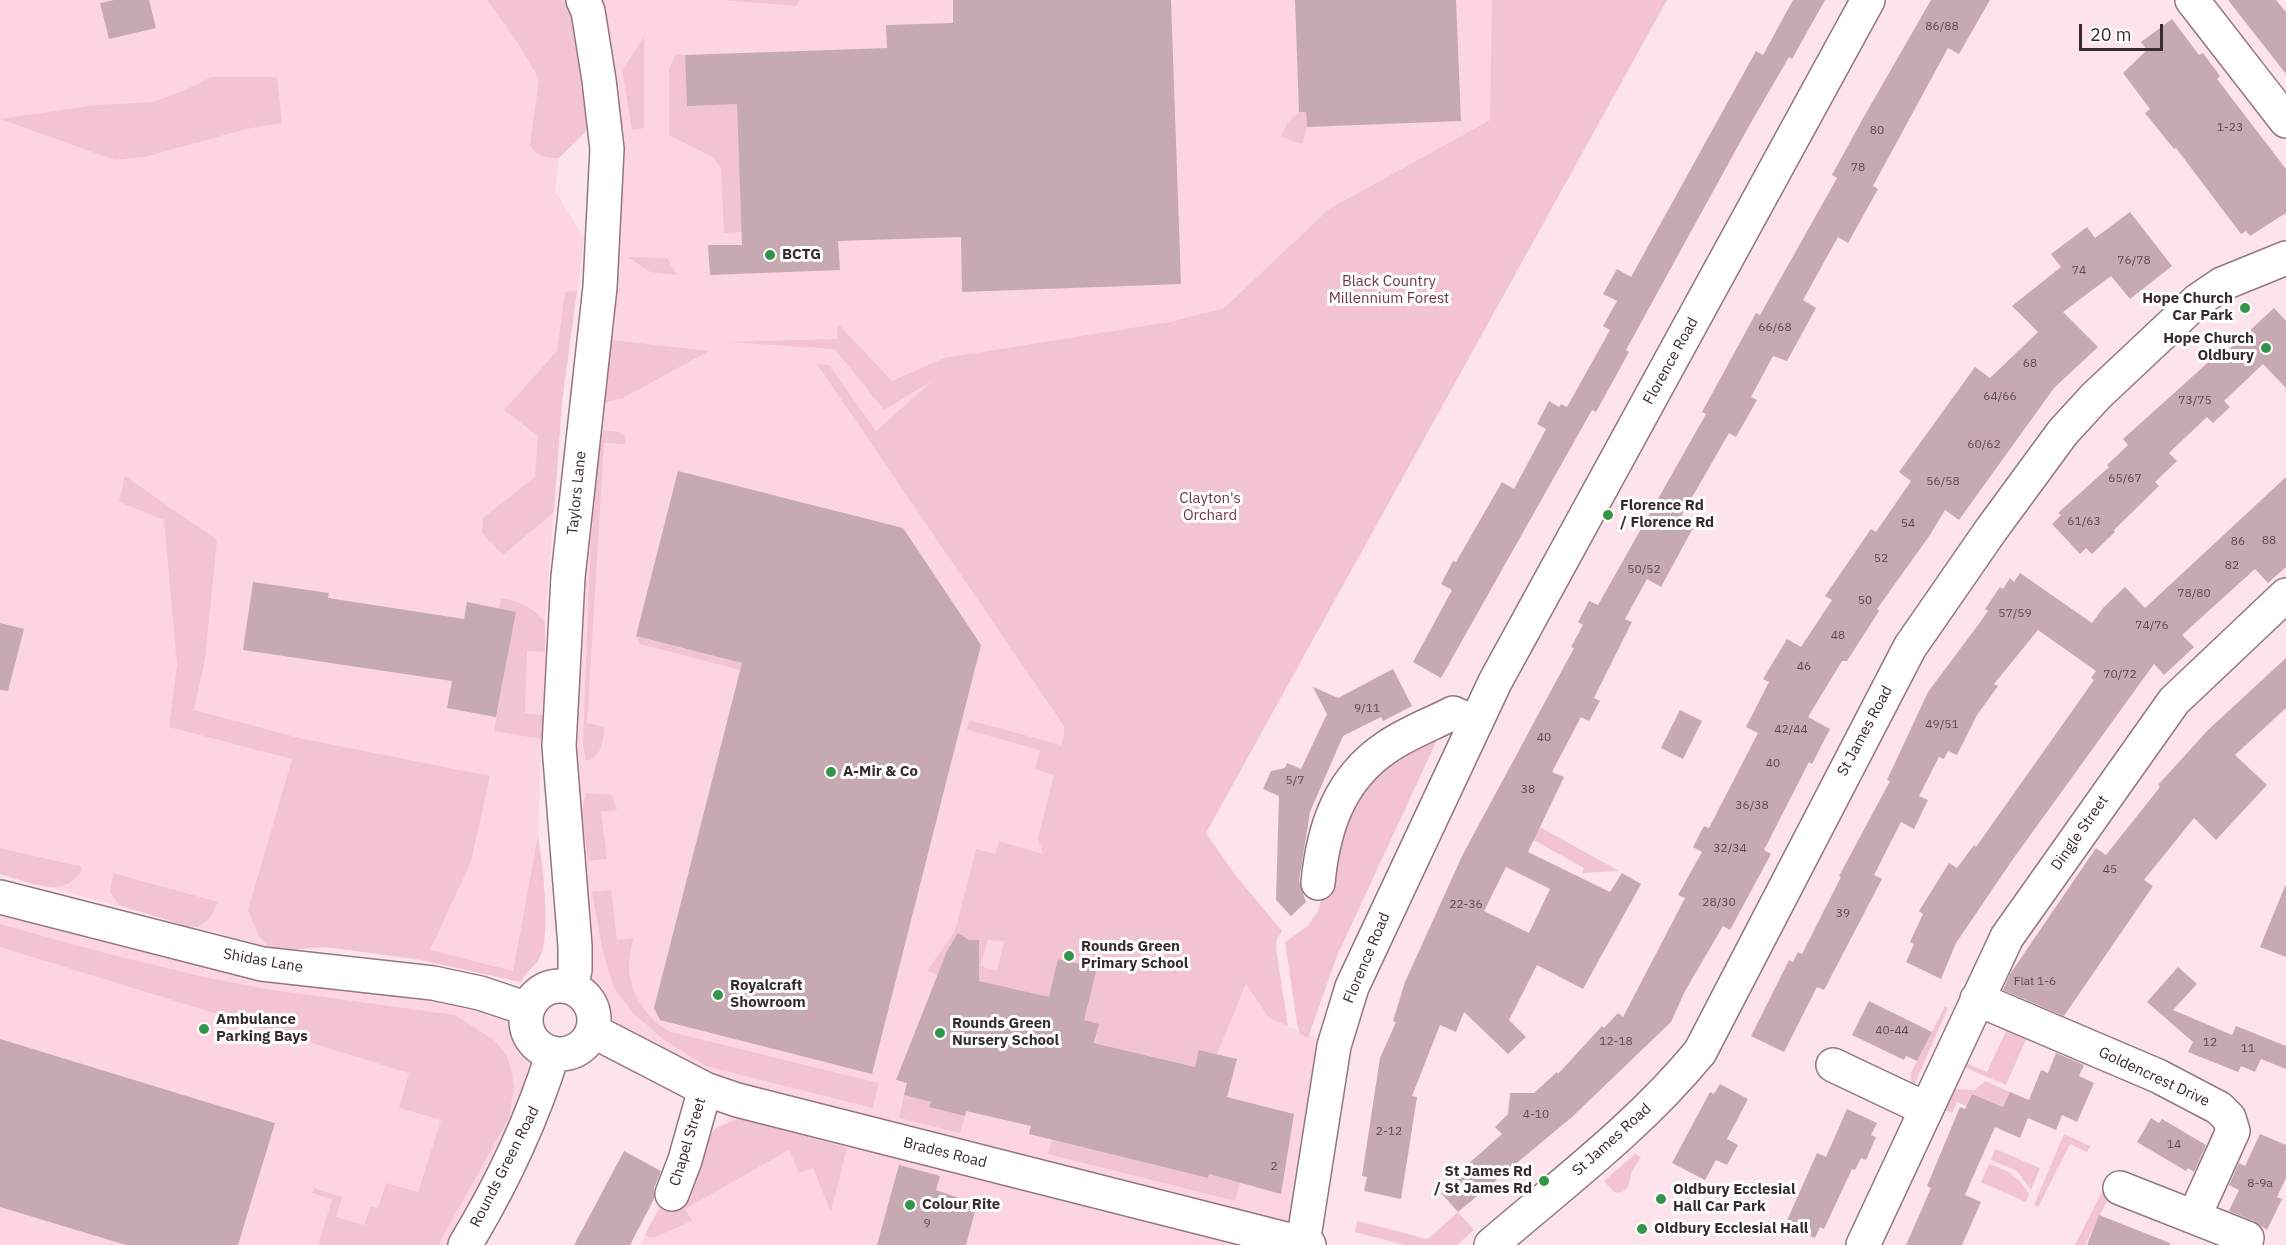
<!DOCTYPE html>
<html>
<head>
<meta charset="utf-8">
<style>
  body { margin:0 }
  #map { position:relative; width:2286px; height:1245px; overflow:hidden; background:#fde3eb; font-family:"IBM Plex Sans",sans-serif }
  canvas { display:block }
  .scale { position:absolute; left:2079px; top:24px; width:84px; height:27px; box-sizing:border-box; border:3px solid #362b2e; border-top:0; padding-left:8px; font-size:18px; line-height:21px; white-space:nowrap; color:#362b2e; -webkit-text-stroke:4px #fff; paint-order:stroke }
</style>
</head>
<body>
<div id="map">
<canvas width="2286" height="1245"></canvas>
<div class="scale">20 m</div>
</div>
<script>
const context = document.querySelector('canvas').getContext('2d');
context.lineJoin = 'round';
function paint(path, color) {
  context.fillStyle = color;
  context.fill(path, 'evenodd');
}
function stroke(path, color, width, dash) {
  context.strokeStyle = color;
  context.lineWidth = width;
  context.lineCap = dash ? 'butt' : 'round';
  context.setLineDash(dash || []);
  context.stroke(path);
}
function drawText(font, color, halo, rows, align = 'center') {
  context.font = font + ' "IBM Plex Sans",sans-serif';
  context.lineWidth = 6;
  context.setLineDash([]);
  context.textBaseline = 'middle';
  context.strokeStyle = halo;
  context.fillStyle = color;
  for (const [text, x, y, turn = 0] of rows) {
    context.save();
    context.translate(x, y);
    context.rotate((+turn || 0) * Math.PI / 180);
    context.textAlign = isNaN(turn) ? turn : align;
    if (halo) context.strokeText(text, 0, 0);
    context.fillText(text, 0, 0);
    context.restore();
  }
}
const built = new Path2D(`
  M0 0H570L586 131 559 158 555 191 584 238 562 402 545 622 548 716 541 739 538 836 544 875V941L539 960 528 969 521 982 425 961 366 952 325 947 287 950 269 947 0 874Z
  M592 0H1514L1490 120 1329 209 1224 308 936 378 1096 755 1269 1018 1334 1046 1309 1245H640L660 1204 677 1207 714 1129 726 1122 736 1100 594 1015 591 1005 578 991 559 746 600 287Z
  M0 897 527 1018 528 1029 542 1048 465 1245H0Z`);
const green = new Path2D(`
  M487 0H570L589 108 586 131 559 158C545 158 537 158 530 145L539 79 518 43Z
  M722 0H800L796 6Z
  M1492 0H1667L1206 833 1236 876 1282 931 1277 939 1276 948 1288 1026 1269 1018 1246 984 1217 1054 1200 1050 1195 1067 1095 1043 1099 1024 1063 1015 1024 991 1009 988 1006 1000 927 971 955 931 976 849 995 854 999 841 1043 854 1038 838 1054 775 1035 769 1040 750 967 730 969 720 1061 745 1064 736V726L817 364 829 365 876 431 932 381 884 410 835 349 728 342 837 339 838 324 892 381 944 358 1169 322 1224 308 1329 209 1490 120ZM988 940 1004 941 997 971 980 966ZM1059 959 1097 968 1091 992 1053 983Z
  M644 37V128L632 130 622 70Z
  M675 55H685L687 105 737 104 742 232 724 233 721 168 713 157 669 135V69Z
  M211 77H277L282 123 246 129 145 157 115 160 0 119 96 105 152 102 183 91Z
  M1299 112H1306L1307 127 1302 144 1281 137 1287 123Z
  M628 257 667 258 677 275 650 272Z
  M577 291 562 402 554 512 503 555 482 533 483 518 535 477 538 436 504 410 557 351 565 292Z
  M611 340 709 351 623 398 603 403Z
  M599 430 620 432 625 438V444L604 443 587 723 605 727C602 741 603 757 586 761L583 743 590 556Z
  M125 476 217 540 205 659 194 710 299 738 490 776 471 862 430 950 513 971 538 836C542 862 553 940 538 961 532 968 526 973 521 982L416 959 325 947 287 950 269 947 259 936 248 910 292 759 169 727 177 665 164 520 119 502Z
  M501 598C520 601 532 607 545 622V652L527 651 525 713 548 716 541 739 494 731 516 612 499 609Z
  M636 636 742 663 740 670 640 644Z
  M1428 736 1437 740 1337 956 1308 1038 1300 1034 1297 1023 1285 942 1308 926 1318 911 1354 789Z
  M586 793 612 795 617 810 601 812 607 859 588 861 582 811Z
  M1522 817 1619 871 1582 873 1584 868 1512 828Z
  M0 848 83 867C67 902 28 882 0 874Z
  M113 873 218 902 210 918 198 927 186 926 119 905 110 892Z
  M611 890 617 940 633 938C632 947 629 957 629 966 629 992 649 1022 671 1032L879 1083 873 1108 706 1066 664 1040 632 1012 614 988 603 952 592 892Z
  M0 924 101 952 199 976 266 989 455 1015 494 1040 507 1056 512 1073 514 1087 509 1118 438 1245H318L332 1199 312 1193 314 1188 342 1197 336 1217 364 1225 371 1206 378 1208 386 1183 418 1192 441 1120 399 1108 409 1073 0 947Z
  M1945 1006 1948 1008 1911 1092V1073Z
  M2007 1029 2027 1037 2006 1085 1964 1067 1966 1063 1987 1072Z
  M1985 1081 2010 1092 2003 1107 1972 1094 1966 1106 1957 1102 1952 1113 1944 1110 1954 1089 1975 1090Z
  M904 1095 931 1102 929 1107 965 1116 960 1133 899 1118Z
  M740 1118 847 1148 831 1212 813 1168 799 1173 789 1150 685 1209 692 1221 653 1238 645 1235C664 1196 694 1167 714 1129Z
  M2064 1134 2090 1146 2087 1152 2070 1144 2038 1207 2034 1205Z
  M1052 1140 1207 1178 1209 1174 1240 1182 1235 1201 1048 1154Z
  M1995 1149 2040 1168 2031 1190 2017 1171 1991 1160Z
  M1635 1154 1641 1157C1638 1162 1633 1169 1631 1174 1629 1184 1628 1195 1614 1192L1604 1181Z
  M1989 1164C2008 1170 2018 1176 2029 1194L2026 1202 1981 1182Z
  M2121 1173 2085 1245H2075L2109 1178Z
  M1458 1212 1474 1230 1457 1245H1405L1355 1232 1357 1221 1428 1239Z`);
const building = new Path2D(`
  M114 0H149L156 28 109 39 100 3Z
  M953 0H1171L1181 284 962 292 961 237 838 241 840 270 710 275 708 245H742L737 104 687 106 685 55 887 48 886 25 953 23Z
  M1295 0H1456L1461 121 1307 127 1306 112H1299Z
  M1793 0H1825L1792 59 1789 57 1749 126 1626 350 1629 352 1596 412 1592 410 1441 678 1413 662 1452 590 1441 584 1453 561 1456 562 1502 482 1514 489 1546 429 1537 424 1549 401 1559 407 1561 404 1567 407 1610 330 1603 326 1617 301 1603 294 1617 269 1631 277 1756 51 1763 55Z
  M1931 0H1990L1959 54 1948 48 1873 186 1878 189 1848 243 1838 237 1803 300 1816 308 1787 361 1773 356 1751 397 1757 400 1736 437 1729 433 1679 520 1693 528 1661 587 1647 579 1625 619 1632 622 1594 698 1600 701 1589 721 1581 717 1552 772 1564 777 1528 852 1610 892 1622 873 1641 884 1583 989 1537 965 1509 1020 1526 1037 1508 1054 1464 1012 1456 1032 1440 1025 1412 1096 1417 1097 1401 1199 1364 1191 1367 1177 1362 1176 1380 1058 1396 1022 1393 1021 1405 982 1463 854 1574 648 1571 647 1583 625 1578 622 1589 601 1598 605 1706 414 1702 412 1756 313 1760 315 1837 178 1832 175 1862 120ZM1506 867 1550 889 1529 933 1484 911Z
  M2228 0H2276L2286 12V74Z
  M2172 19 2199 55 2203 53 2220 76 2217 79 2286 169V213L2250 236 2246 231 2241 234 2176 148 2174 149 2145 113 2150 109 2123 73 2147 50 2141 42Z
  M2130 212 2172 266 2130 299 2111 276 2063 312 2098 347 2054 388 1959 520 1945 510 1930 535 1877 609 1879 611 1847 661H1842L1808 717 1830 729 1812 764 1809 762 1764 850 1771 854 1730 930 1723 926 1685 991 1671 1022 1572 1117 1458 1212 1441 1193 1469 1167 1467 1165 1502 1134 1495 1127 1508 1114 1510 1093H1534L1557 1072 1558 1074 1602 1026 1604 1028 1618 1013 1623 1017 1685 898 1678 895 1702 852 1693 847 1704 826 1709 828 1758 733 1746 727 1769 682 1763 679 1787 639 1801 647 1832 600 1825 596 1871 529 1876 532 1911 481 1899 472 1975 367 1990 378 2038 332 2012 306 2061 267 2051 254 2087 227 2095 238Z
  M2274 308 2286 321V388L2263 364 2224 401 2230 407 2213 423 2207 417 2169 453 2177 461 2155 482 2159 486 2114 530 2115 532 2092 554 2086 548 2080 554 2052 524 2061 515 2058 513 2109 467 2107 465 2128 445 2123 439 2213 358 2215 360 2233 346Z
  M678 471 903 528 981 645 872 1074 660 1020 654 1008 742 663 636 636Z
  M2286 477V567L2268 583 2255 569 2182 635 2194 647 2164 675 2154 664 2013 859 1956 943 1941 979 1906 962 1914 944 1910 942 1923 914 1919 911 1949 863 1957 868 1974 845 1976 847 2094 680 2091 678 2096 671 2038 630 1994 684 1998 686 1977 715 1957 755 1948 751 1944 759 1939 757 1919 796 1928 800 1914 829 1901 822 1874 875 1882 879 1824 990 1817 987 1784 1052 1751 1036 1789 960 1793 962 1798 952 1802 954 1841 877 1839 876 1890 781 1887 780 1928 692 1981 621 1988 611 1985 609 2000 587 2003 589 2010 578 2014 582 2020 573 2092 623 2103 608 2125 587 2145 608Z
  M253 582 329 593 328 598 464 619 467 602 516 612 496 717 447 708 452 681 243 650Z
  M0 623 24 629 8 691 0 690Z
  M2286 658V708L2235 755 2267 785 2216 840 2194 818 2144 880 2153 886 2064 1016 2003 990 2010 974 2096 848 2106 855 2160 787 2158 785 2208 730Z
  M1393 669 1412 706 1383 721 1381 717 1343 736 1310 812 1299 881 1306 902 1291 916 1276 900 1279 796 1263 789 1271 771 1285 768 1287 763 1301 769 1327 714 1313 687 1338 698Z
  M1680 710 1702 721 1683 759 1661 748Z
  M2285 886H2286V957L2260 947Z
  M958 933 969 940H979V981L1049 997 1058 959 1097 968 1084 1020 1099 1024 1094 1043 1195 1067 1199 1050 1237 1059 1227 1097 1294 1114 1281 1194 1209 1174 1208 1178 1029 1134 1031 1126 966 1111 965 1116 929 1107 931 1102 904 1095 907 1083 896 1080 947 951Z
  M2178 967 2197 984 2173 1010 2232 1035 2236 1026 2286 1046V1069L2261 1059 2255 1072 2241 1066 2238 1072 2188 1052 2193 1042 2147 1002Z
  M1869 1001 1932 1032 1917 1061 1906 1056 1904 1060 1852 1035Z
  M0 1039 275 1123 238 1245H126L0 1207Z
  M2056 1053 2084 1065 2079 1076 2094 1083 2077 1122 2062 1115 2056 1130 2028 1118 2020 1138 1995 1127 1965 1195 1981 1202 1962 1245H1906L1931 1188 1927 1186 1960 1107 1965 1109 1972 1094 2003 1107 2010 1092 2029 1100 2041 1070 2048 1073Z
  M1720 1084 1748 1099 1727 1139 1738 1145 1727 1165 1716 1160 1705 1180 1672 1163 1710 1092 1714 1094Z
  M1847 1109 1877 1123 1871 1135 1876 1137 1866 1160 1861 1158 1855 1170 1852 1169 1824 1229 1820 1227 1815 1238 1785 1225 1817 1153 1826 1157Z
  M2151 1118 2159 1123 2162 1119 2206 1145 2194 1172 2188 1168 2186 1171 2137 1142Z
  M2260 1134 2286 1145V1178L2277 1197 2282 1199 2267 1230 2254 1221 2229 1211 2239 1190 2229 1185 2239 1163 2245 1166Z
  M624 1151 661 1171 654 1188V1199L630 1245H574Z
  M899 1165 940 1176 936 1190 977 1204 966 1245H877Z
  M2099 1215 2170 1243V1245H2087Z`);
const minor = new Path2D(`
  M2192 0 2286 121
  M1318 883C1323 829 1339 779 1387 747 1407 733 1432 724 1453 713L1475 723
  M0 897 262 964 433 983 480 993 528 1009
  M526 1020a34 34 0 1 1 68 0a34 34 0 1 1-68 0Z
  M571 987 575 970V946L559 746 568 577 600 287 607 149 599 80 588 11 583 0
  M1977 999 2158 1076 2219 1108 2229 1118 2233 1131 2194 1217
  M593 1031 705 1089 737 1100 1309 1245
  M1833 1065 1926 1109
  M2120 1188 2247 1238
  M672 1194 685 1160 705 1089
  M1303 1243 1334 1046 1352 987 1495 682 1868 0
  M465 1245C502 1184 532 1120 553 1053
  M1491 1245C1563 1183 1639 1126 1700 1052L1910 647 1991 530 2063 432 2096 396 2197 301 2222 284 2286 258
  M1863 1245 2007 937 2174 701 2286 595`);
const markers = [
  [770,255,6,"#32954a"],
  [2245,308,6,"#32954a"],
  [2266,348,6,"#32954a"],
  [1608,515,6,"#32954a"],
  [831,772,6,"#32954a"],
  [1069,956,6,"#32954a"],
  [718,995,6,"#32954a"],
  [204,1029,6,"#32954a"],
  [940,1033,6,"#32954a"],
  [1544,1181,6,"#32954a"],
  [1661,1199,6,"#32954a"],
  [910,1205,6,"#32954a"],
  [1642,1229,6,"#32954a"]
];
const numberNames = [
  ["86/88",1942,27],
  ["1-23",2230,128],
  ["80",1877,131],
  ["78",1858,168],
  ["76/78",2134,261],
  ["74",2079,271],
  ["66/68",1775,328],
  ["68",2030,364],
  ["64/66",2000,397],
  ["73/75",2195,401],
  ["60/62",1984,445],
  ["65/67",2125,479],
  ["56/58",1943,482],
  ["61/63",2084,522],
  ["54",1908,524],
  ["88",2269,541],
  ["86",2238,542],
  ["52",1881,559],
  ["82",2232,566],
  ["50/52",1644,570],
  ["78/80",2194,594],
  ["50",1865,601],
  ["57/59",2015,614],
  ["74/76",2152,626],
  ["48",1838,636],
  ["46",1804,667],
  ["70/72",2120,675],
  ["9/11",1367,709],
  ["49/51",1942,725],
  ["42/44",1791,730],
  ["40",1544,738],
  ["40",1773,764],
  ["5/7",1295,781],
  ["38",1528,790],
  ["36/38",1752,806],
  ["32/34",1730,849],
  ["45",2110,870],
  ["28/30",1719,903],
  ["22-36",1466,905],
  ["39",1843,914],
  ["Flat 1-6",2035,982],
  ["40-44",1892,1031],
  ["12-18",1616,1042],
  ["12",2210,1043],
  ["11",2248,1049],
  ["4-10",1536,1115],
  ["2-12",1389,1132],
  ["14",2174,1145],
  ["2",1274,1167],
  ["8-9a",2260,1184],
  ["9",927,1224]
];
const poiNames = [
  ["BCTG",782,255],
  ["Hope Church",2233,299,"right"],
  ["Car Park",2233,316,"right"],
  ["Hope Church",2254,339,"right"],
  ["Oldbury",2254,356,"right"],
  ["Florence Rd",1620,506],
  ["/ Florence Rd",1620,523],
  ["A-Mir & Co",843,772],
  ["Rounds Green",1081,947],
  ["Primary School",1081,964],
  ["Royalcraft",730,986],
  ["Showroom",730,1003],
  ["Ambulance",216,1020],
  ["Parking Bays",216,1037],
  ["Rounds Green",952,1024],
  ["Nursery School",952,1041],
  ["St James Rd",1532,1172,"right"],
  ["/ St James Rd",1532,1189,"right"],
  ["Oldbury Ecclesial",1673,1190],
  ["Hall Car Park",1673,1207],
  ["Colour Rite",922,1205],
  ["Oldbury Ecclesial Hall",1654,1229]
];
const parkNames = [
  ["Black Country",1389,282],
  ["Millennium Forest",1389,299],
  ["Clayton's",1210,499],
  ["Orchard",1210,516]
];
const streetNames = [
  ["Florence Road",1671,361,-61],
  ["Taylors Lane",577,493,-84],
  ["St James Road",1865,731,-62],
  ["Dingle Street",2080,833,-55],
  ["Florence Road",1367,958,-67],
  ["Shidas Lane",263,961,10],
  ["Goldencrest Drive",2154,1077,25],
  ["St James Road",1612,1140,-42],
  ["Chapel Street",688,1142,-73],
  ["Brades Road",945,1153,14],
  ["Rounds Green Road",505,1167,-63]
];
paint(built, '#fdd5e1');
paint(green, '#f2c4d2');
paint(building, '#c7a9b2');
stroke(minor, '#937780', 36);
stroke(minor, '#fff', 33);
for (const [x, y, r, color] of markers) {
  const dot = new Path2D();
  dot.arc(x, y, r, 0, 2 * Math.PI);
  context.fillStyle = color;
  context.fill(dot);
  stroke(dot, '#fff', 2);
}
drawText('12px', '#5a4a4f', null, numberNames);
drawText('bold 15px', '#362b2e', '#fff', poiNames, 'left');
drawText('15px', '#71334b', '#fff', parkNames);
drawText('15px', '#362b2e', '#fff', streetNames);
</script>
</body>
</html>
